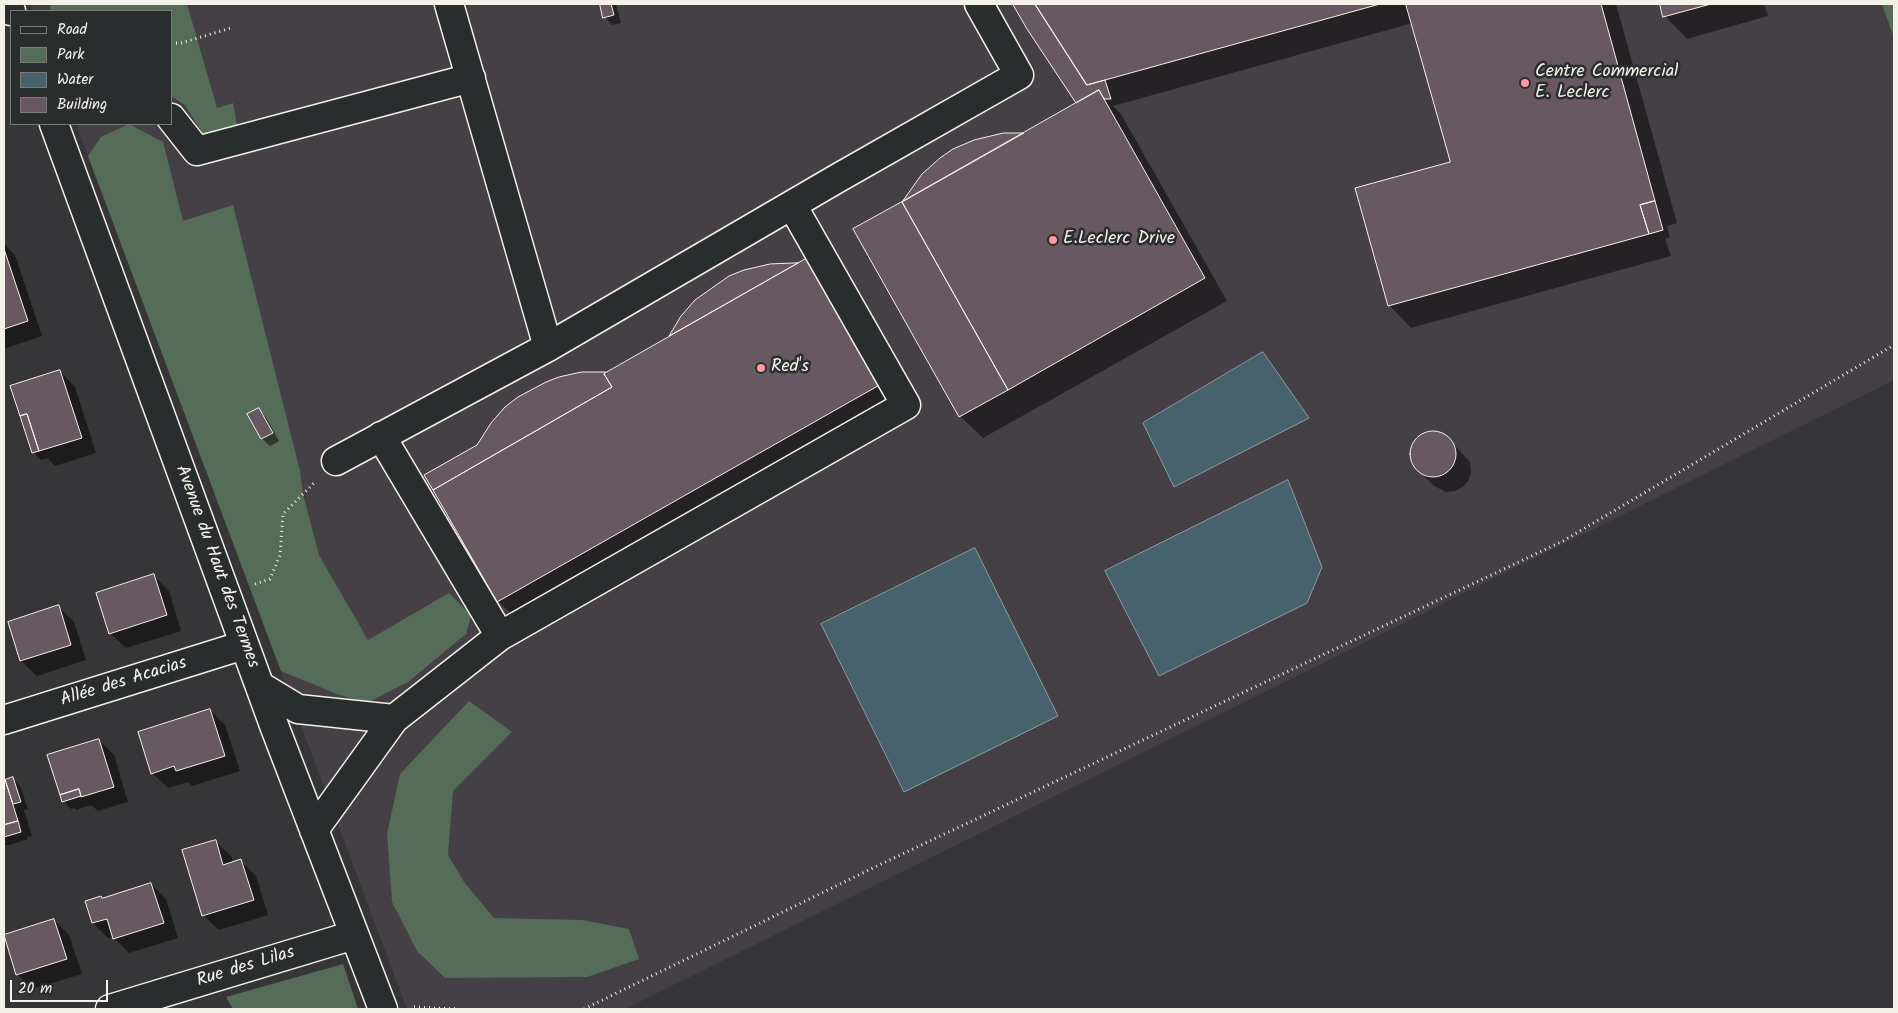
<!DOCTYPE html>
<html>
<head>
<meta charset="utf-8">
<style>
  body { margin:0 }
  #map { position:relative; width:1898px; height:1013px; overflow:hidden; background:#363638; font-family:Kalam,sans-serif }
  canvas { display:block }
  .frame { position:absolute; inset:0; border:5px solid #f4f1e8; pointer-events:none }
  .legend { position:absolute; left:10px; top:10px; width:162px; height:115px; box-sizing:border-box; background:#2a2d2e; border:1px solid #7b7b78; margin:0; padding:6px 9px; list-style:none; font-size:15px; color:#f4f1e8 }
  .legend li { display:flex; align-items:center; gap:10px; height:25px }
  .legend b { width:25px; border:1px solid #7b7b78 }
  .scale { position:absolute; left:10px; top:980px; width:98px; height:22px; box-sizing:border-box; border:2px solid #f4f1e8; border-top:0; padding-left:6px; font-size:15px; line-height:18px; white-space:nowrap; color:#f4f1e8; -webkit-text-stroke:4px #2a2d2e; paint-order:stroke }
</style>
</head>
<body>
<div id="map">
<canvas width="1898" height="1013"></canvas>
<div class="frame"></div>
<ul class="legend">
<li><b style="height:6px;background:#2a2d2e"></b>Road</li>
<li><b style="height:14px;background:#546c58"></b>Park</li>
<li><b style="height:14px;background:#47626c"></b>Water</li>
<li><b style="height:14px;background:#685862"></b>Building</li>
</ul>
<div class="scale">20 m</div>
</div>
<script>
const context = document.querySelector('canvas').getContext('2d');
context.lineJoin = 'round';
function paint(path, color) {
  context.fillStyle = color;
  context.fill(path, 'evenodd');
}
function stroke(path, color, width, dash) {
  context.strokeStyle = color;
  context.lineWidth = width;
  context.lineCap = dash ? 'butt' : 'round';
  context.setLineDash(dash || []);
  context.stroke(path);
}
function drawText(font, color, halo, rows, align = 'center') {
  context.font = font + ' Kalam,sans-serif';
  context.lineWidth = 5;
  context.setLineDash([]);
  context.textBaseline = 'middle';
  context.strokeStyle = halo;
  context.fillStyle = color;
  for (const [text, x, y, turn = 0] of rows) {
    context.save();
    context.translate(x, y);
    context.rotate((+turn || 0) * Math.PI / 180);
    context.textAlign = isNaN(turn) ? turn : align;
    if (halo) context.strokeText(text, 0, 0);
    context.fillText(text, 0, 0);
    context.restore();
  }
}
const built = new Path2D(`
  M30 4H1894V380L625 1009H407L76 124H171V11H33Z`);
const green = new Path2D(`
  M51 4H187L217 108 233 103 238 131 205 137 185 105 171 96V11H50Z
  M1882 4H1894V38Z
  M129 124 163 142 183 221 233 205 300 471 303 494 319 555 368 640 449 593 471 615 466 634 408 682 367 703 337 694 281 671 88 156 101 137Z
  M469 701 512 732 453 791 448 855 464 882 494 918 582 920 629 929 639 959 587 977 445 978 417 951 392 902 387 834 400 774Z
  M343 964 358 1009H233L226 997Z`);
const water = new Path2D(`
  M1263 352 1309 418 1174 487 1143 423Z
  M1288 480 1322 567 1307 603 1159 676 1105 571Z
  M975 548 1058 716 904 792 821 624Z`);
const shadow = new Path2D(`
  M601 4H616L621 23 612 25 605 17Z
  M1014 4H1616L1677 223 1667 226 1670 237 1665 239 1671 256 1411 328 1389 305 1451 163 1413 23 1113 106 1121 114 1227 301 983 438 960 416 904 202 1078 103 1028 28Z
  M1661 4H1764L1768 16 1687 39 1665 16Z
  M4 244 15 255 42 336 4 349Z
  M798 264 904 405 520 623 498 601 478 446 582 374 606 373 671 336 682 316 770 265Z
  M60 371 75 387 96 453 55 466 48 458 41 460 34 453Z
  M258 409 266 417 279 441 270 446 262 439 249 415Z
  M1436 433 1449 439 1470 462 1471 472 1469 480 1463 487 1455 491 1446 492 1434 486 1418 470 1413 462 1411 453 1414 445 1419 437 1427 434Z
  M154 576 169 591 181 631 126 648 110 633Z
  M59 607 74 622 86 660 37 676 21 661 9 622Z
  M210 710 225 725 240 771 192 786 188 782 168 788 152 773Z
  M99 740 114 755 128 802 98 811 91 805 76 810 75 808 71 809 63 801Z
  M4 777 7 780 13 778 20 786 28 809 24 810 32 836 27 837 28 839 10 845H4Z
  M215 841 231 856 233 863 241 861 256 876 268 915 219 930 203 915Z
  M151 884 166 899 178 938 129 953 113 937 108 938 93 923 87 902 102 899Z
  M54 920 69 935 82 974 32 989 17 974Z`);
const building = new Path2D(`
  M600 4H611L614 15 603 18Z
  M1013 4H1035L1087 85 1105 80 1111 99H1104L1099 90 1076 103 1027 29Z
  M1035 4H1380L1087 85Z
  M1406 4H1601L1655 201 1640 205 1649 234 1388 306 1355 188 1450 162Z
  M1660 4H1711L1663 17Z
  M1099 90 1205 278 1008 390 902 202Z
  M1004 133H1024L902 202 922 174 940 158 953 149 974 140Z
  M1655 201 1663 230 1649 234 1640 205Z
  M902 202 1008 390 959 417 853 229Z
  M4 249 28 321 4 329Z
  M811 256 883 383 497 602 433 490 612 387 604 374Z
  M798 263 669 336 681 316 695 300 729 276 744 270 770 264Z
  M60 370 82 438 39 451 27 414 20 416 10 386Z
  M582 372H606L604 374 612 387 433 490 424 475 477 445 491 423 505 407 518 397 546 382 559 377Z
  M259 408 273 433 261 439 247 414Z
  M27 414 39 451 32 453 20 416Z
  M1410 454a23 23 0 1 1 46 0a23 23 0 1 1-46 0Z
  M154 574 167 615 109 634 96 593Z
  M59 605 71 645 20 661 8 622Z
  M210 709 225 756 176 771 174 766 151 774 138 732Z
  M99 739 114 787 81 797 79 789 60 795 47 755Z
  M4 776 18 821 4 825Z
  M13 777 21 802 13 804 5 780Z
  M79 789 81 796 62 802 60 795Z
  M18 821 21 832 4 837V825Z
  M216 840 223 865 241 859 254 900 202 916 182 850Z
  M151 883 164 923 113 939 107 919 92 923 85 901 101 896 102 898Z
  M54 919 67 959 16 975 4 935Z`);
const path = new Path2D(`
  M171 43H181L231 28
  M255 584 270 579 280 555 283 514 315 482
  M414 1007 458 1009
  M584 1009 877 866 1563 541 1894 345`);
const minor = new Path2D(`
  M8 4 11 11
  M449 4 548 347
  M171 118 197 151 471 78
  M54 124 275 728 383 1009
  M381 436 500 636
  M336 461 548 347 838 178 1019 75 979 4
  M260 686 298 709 394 719
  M4 720 244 645
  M314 830 394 719 500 636 906 405 792 205
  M110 1009 354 935`);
const markers = [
  [1525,83,5,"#ff9aa2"],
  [1053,240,5,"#ff9aa2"],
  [761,368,5,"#ff9aa2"]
];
const poiNames = [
  ["Centre Commercial",1535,73],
  ["E. Leclerc",1535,94],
  ["E.Leclerc Drive",1063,240],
  ["Red's",771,368]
];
const streetNames = [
  ["Avenue du Haut des Termes",216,567,70],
  ["Allée des Acacias",124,683,-17],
  ["Rue des Lilas",246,968,-17]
];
paint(built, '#454045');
paint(green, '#546c58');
paint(water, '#47626c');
stroke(water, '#8c9b9e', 1);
paint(shadow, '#0007');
paint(building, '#685862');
stroke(building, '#f4f1e8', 1);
stroke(minor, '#f4f1e8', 31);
stroke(path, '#f4f1e8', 3, [1, 4]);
stroke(minor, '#2a2d2e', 28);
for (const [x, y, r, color] of markers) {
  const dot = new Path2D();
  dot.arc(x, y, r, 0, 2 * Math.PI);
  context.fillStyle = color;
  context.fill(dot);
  stroke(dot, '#2a2d2e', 2);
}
drawText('18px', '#f4f1e8', '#2a2d2e', poiNames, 'left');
drawText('18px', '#f4f1e8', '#2a2d2e', streetNames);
</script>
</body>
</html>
